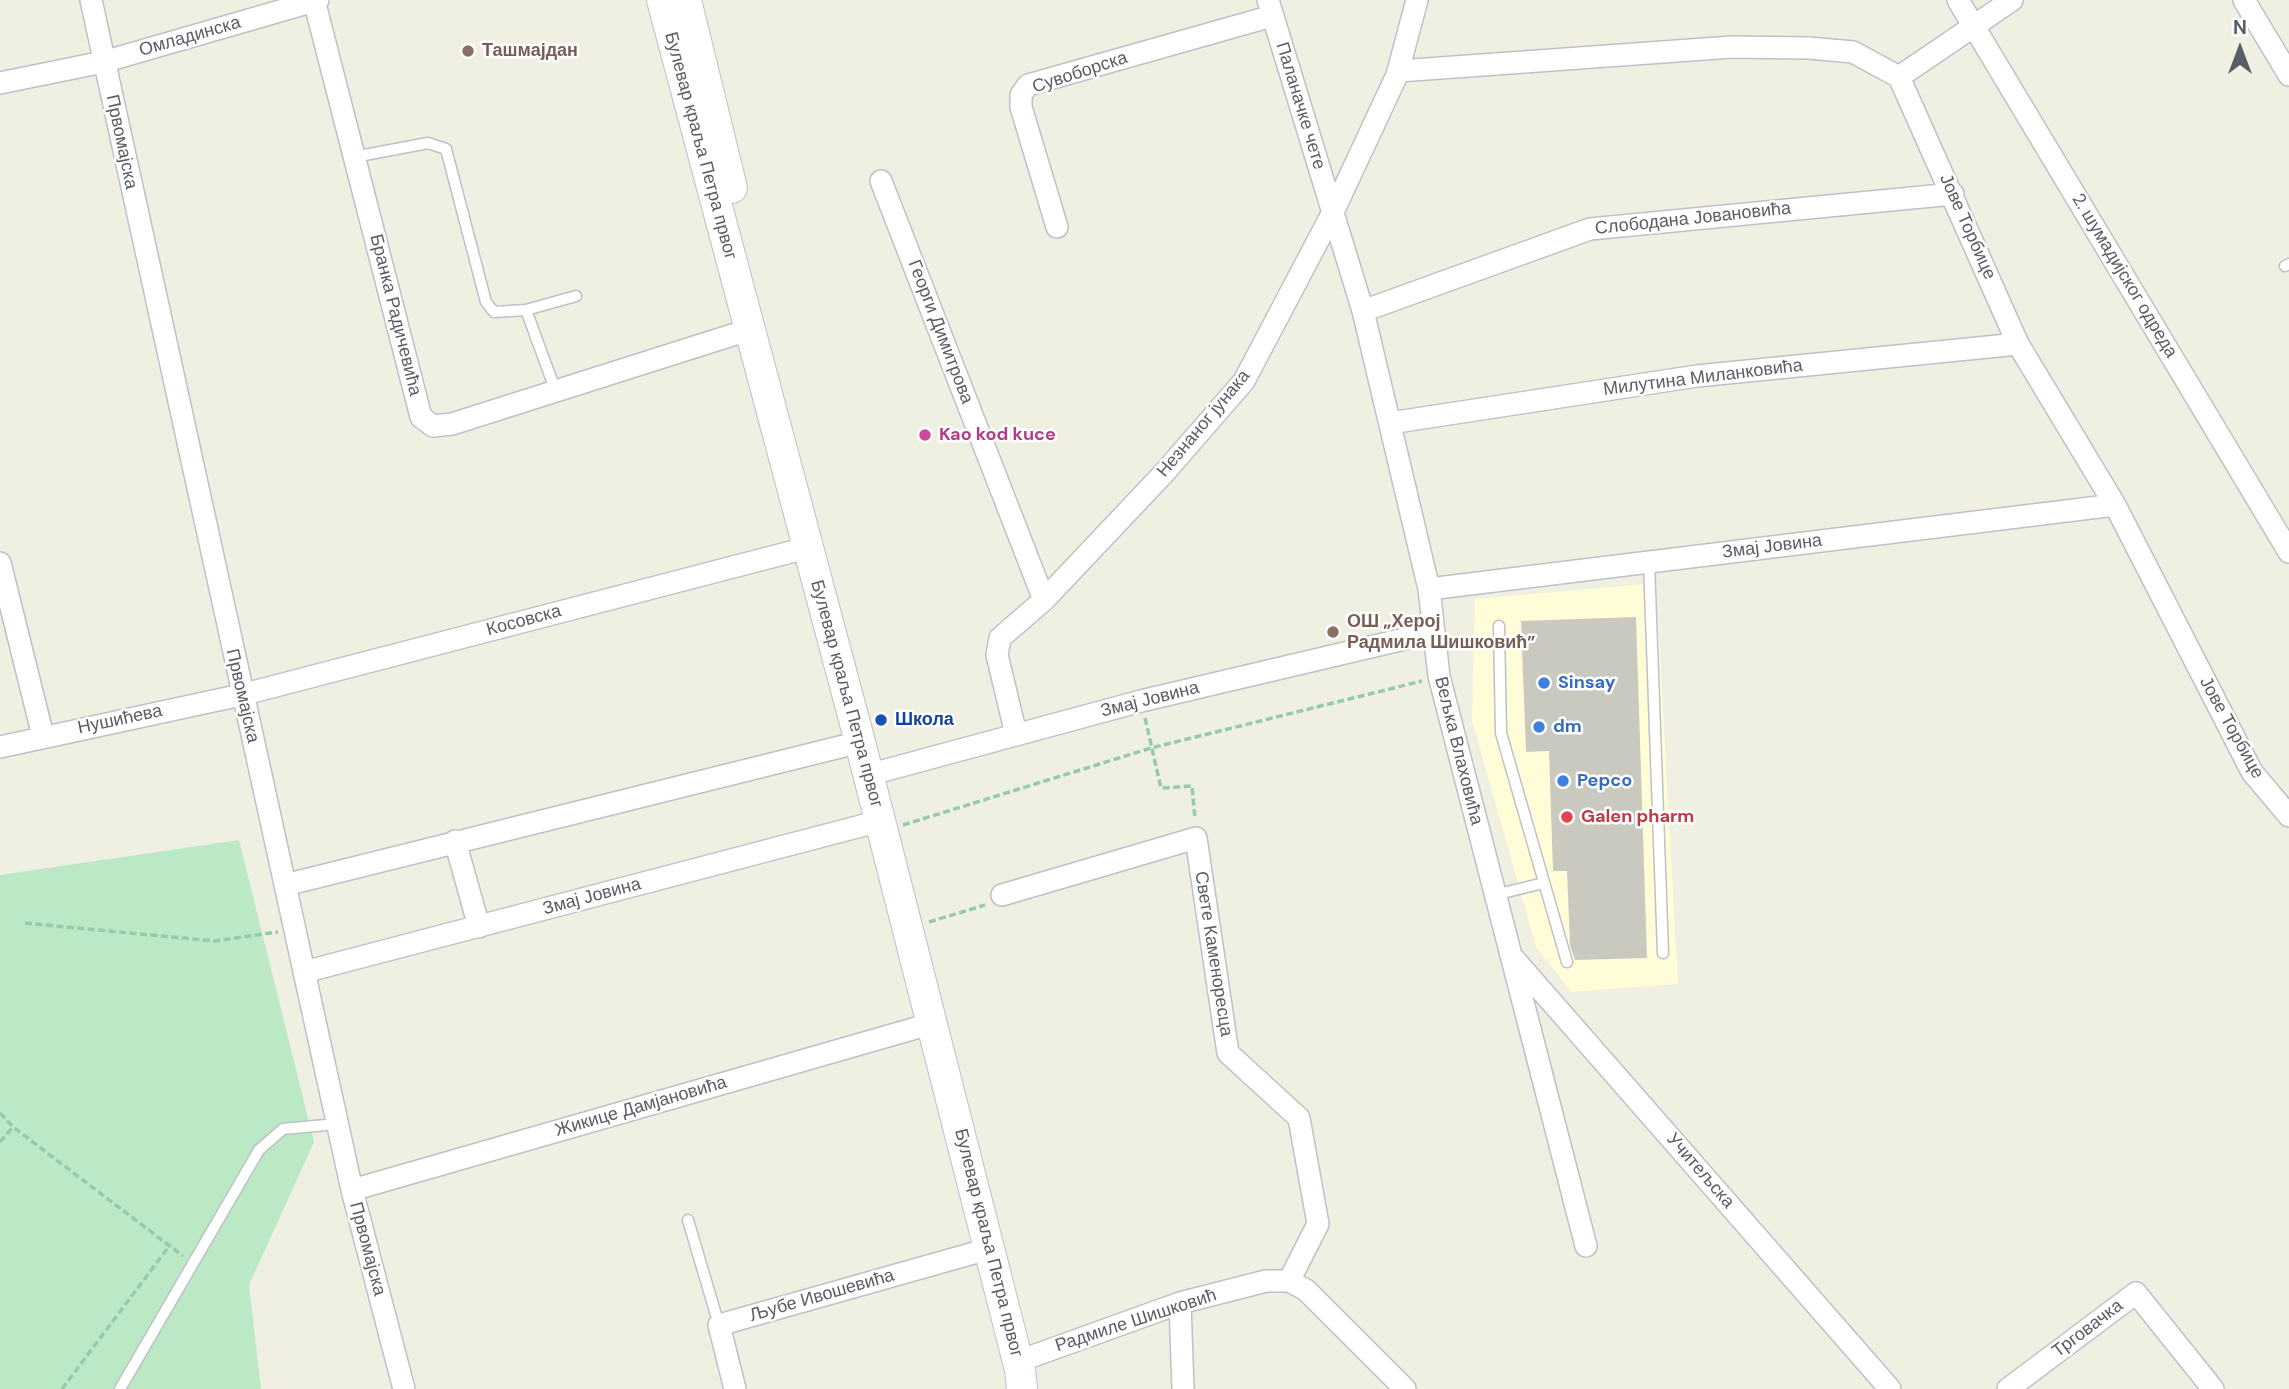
<!DOCTYPE html>
<html>
<head>
<meta charset="utf-8">
<style>
  body { margin:0 }
  #map { position:relative; width:2289px; height:1389px; overflow:hidden; background:#efefe2; font-family:"DM Sans",sans-serif }
  canvas { display:block }
  .north { position:absolute; left:2205px; top:14px; width:70px; height:70px; -webkit-text-stroke:5px #fff; paint-order:stroke; rotate:0deg; font-size:19px; font-weight:700; line-height:28px; text-align:center; color:#5b5d65 }
  .north::after { content:''; display:block; margin:auto; width:24px; height:32px; background:#5b5d65; clip-path:polygon(50% 0,100% 100%,50% 72%,0 100%) }
</style>
</head>
<body>
<div id="map">
<canvas width="2289" height="1389"></canvas>
<div class="north">N</div>
</div>
<script>
const context = document.querySelector('canvas').getContext('2d');
context.lineJoin = 'round';
function paint(path, color) {
  context.fillStyle = color;
  context.fill(path, 'evenodd');
}
function stroke(path, color, width, dash) {
  context.strokeStyle = color;
  context.lineWidth = width;
  context.lineCap = dash ? 'butt' : 'round';
  context.setLineDash(dash || []);
  context.stroke(path);
}
function drawText(font, color, halo, rows, align = 'center') {
  context.font = font + ' "DM Sans",sans-serif';
  context.lineWidth = 5;
  context.setLineDash([]);
  context.textBaseline = 'middle';
  context.strokeStyle = halo;
  context.fillStyle = color;
  for (const [text, x, y, turn = 0] of rows) {
    context.save();
    context.translate(x, y);
    context.rotate((+turn || 0) * Math.PI / 180);
    context.textAlign = isNaN(turn) ? turn : align;
    if (halo) context.strokeText(text, 0, 0);
    context.fillText(text, 0, 0);
    context.restore();
  }
}
const commercial = new Path2D(`
  M1656 583 1678 984 1571 992 1536 947 1472 720 1475 599Z`);
const green = new Path2D(`
  M239 840 314 1142 249 1285 261 1389H0V875Z`);
const building = new Path2D(`
  M1636 617 1647 958 1575 960 1570 945 1567 871H1553L1549 751 1526 752 1521 621Z`);
const path = new Path2D(`
  M1145 718 1161 788 1192 786 1195 819
  M903 825 1151 748 1422 681
  M929 922 985 905
  M25 923 214 941 278 932
  M0 1113 13 1127 183 1256
  M0 1142 13 1127
  M62 1389 170 1245`);
const service = new Path2D(`
  M354 157 428 143 446 149 486 302 494 312 526 310 576 296
  M2285 266 2289 264
  M526 310 555 389
  M1649 562 1663 953
  M1499 626 1501 733 1567 962
  M1494 895 1544 883
  M688 1220 719 1325
  M120 1389 259 1150 283 1129 337 1124`);
const minor = new Path2D(`
  M91 0 352 1190 404 1389
  M314 0 421 417 433 426 452 424 748 330
  M1268 0 1363 311 1429 589 1439 676 1586 1246
  M1958 0 2289 552
  M2244 0 2289 75
  M1399 71 1732 47 1809 48 1853 52 1899 77 2018 344 2115 505 2252 772 2289 816
  M1899 77 2012 0
  M0 83 103 62 318 0
  M881 181 1044 600
  M1057 227 1021 107V95L1028 85 1272 16
  M1363 311 1590 229 1953 194
  M1390 423 1697 376 2018 344
  M0 563 43 736
  M1429 589 2115 505
  M1016 734 997 655 1000 638 1044 600 1165 472 1244 381 1333 212 1397 75 1417 0
  M0 747 241 695 806 548
  M868 775 1141 701 1434 632
  M455 841 479 927
  M285 885 860 742
  M1002 895 1196 838 1228 1053 1299 1118 1318 1224 1289 1281
  M1514 959 1890 1389
  M304 972 880 821
  M352 1190 930 1024
  M1180 1303 1183 1389
  M1033 1356 1180 1303 1266 1281H1289L1306 1290 1405 1389
  M735 1389 719 1325 988 1249
  M2008 1389 2136 1293 2213 1389`);
const secondary = new Path2D(`
  M662 0 860 742 1020 1370 1022 1389
  M686 0 732 188`);
const markers = [
  [468,51,7,"#8d6e63"],
  [925,435,7,"#d1479c"],
  [1333,632,7,"#8d6e63"],
  [1544,683,7,"#3f7fe0"],
  [881,720,7,"#1a4fb4"],
  [1539,727,7,"#3f7fe0"],
  [1563,781,7,"#3f7fe0"],
  [1567,817,7,"#e0444e"]
];
const streetNames = [
  ["Омладинска",190,37,-16],
  ["Сувоборска",1080,73,-18],
  ["Паланачке чете",1300,106,73],
  ["Првомајска",121,142,78],
  ["Булевар краља Петра првог",700,146,75],
  ["Слободана Јовановића",1693,219,-6],
  ["Јове Торбице",1967,227,66],
  ["2. шумадијског одреда",2124,276,59],
  ["Бранка Радичевића",395,315,76],
  ["Георги Димитрова",940,332,69],
  ["Милутина Миланковића",1703,378,-7],
  ["Незнаног јунака",1204,424,-50],
  ["Змај Јовина",1772,547,-7],
  ["Косовска",524,621,-15],
  ["Булевар краља Петра првог",846,694,75],
  ["Првомајска",242,696,77],
  ["Змај Јовина",1150,700,-14],
  ["Нушићева",120,720,-12],
  ["Јове Торбице",2231,728,61],
  ["Вељка Влаховића",1458,751,76],
  ["Змај Јовина",592,897,-15],
  ["Свете Каменоресца",1213,954,81],
  ["Жикице Дамјановића",641,1107,-16],
  ["Учитељска",1700,1171,49],
  ["Булевар краља Петра првог",988,1243,76],
  ["Првомајска",367,1249,75],
  ["Љубе Ивошевића",822,1296,-16],
  ["Радмиле Шишковић",1136,1321,-18],
  ["Трговачка",2088,1329,-37]
];
const educationNames = [
  ["Ташмајдан",482,51],
  ["ОШ „Херој",1347,622],
  ["Радмила Шишковић”",1347,643]
];
const hotelNames = [
  ["Kao kod kuce",939,435]
];
const shopNames = [
  ["Sinsay",1558,683],
  ["dm",1553,727],
  ["Pepco",1577,781]
];
const transitNames = [
  ["Школа",895,720]
];
const healthNames = [
  ["Galen pharm",1581,817]
];
paint(commercial, '#fffdd7');
paint(green, '#bce9c5');
paint(building, '#cac9bf');
stroke(service, '#bfc0c7', 13);
stroke(minor, '#bfc0c7', 24);
stroke(secondary, '#bfc1c9', 32);
stroke(path, '#95caae', 3.5, [7, 3.5]);
stroke(service, '#fff', 10);
stroke(minor, '#fff', 21);
stroke(secondary, '#fff', 30);
for (const [x, y, r, color] of markers) {
  const dot = new Path2D();
  dot.arc(x, y, r, 0, 2 * Math.PI);
  context.fillStyle = color;
  context.fill(dot);
  stroke(dot, '#fff', 2.5);
}
drawText('18px', '#5b5d65', '#fff', streetNames);
drawText('bold 18px', '#785e54', '#fff', educationNames, 'left');
drawText('bold 18px', '#b23c85', '#fff', hotelNames, 'left');
drawText('bold 18px', '#366cbe', '#fff', shopNames, 'left');
drawText('bold 18px', '#164399', '#fff', transitNames, 'left');
drawText('bold 18px', '#be3a42', '#fff', healthNames, 'left');
</script>
</body>
</html>
